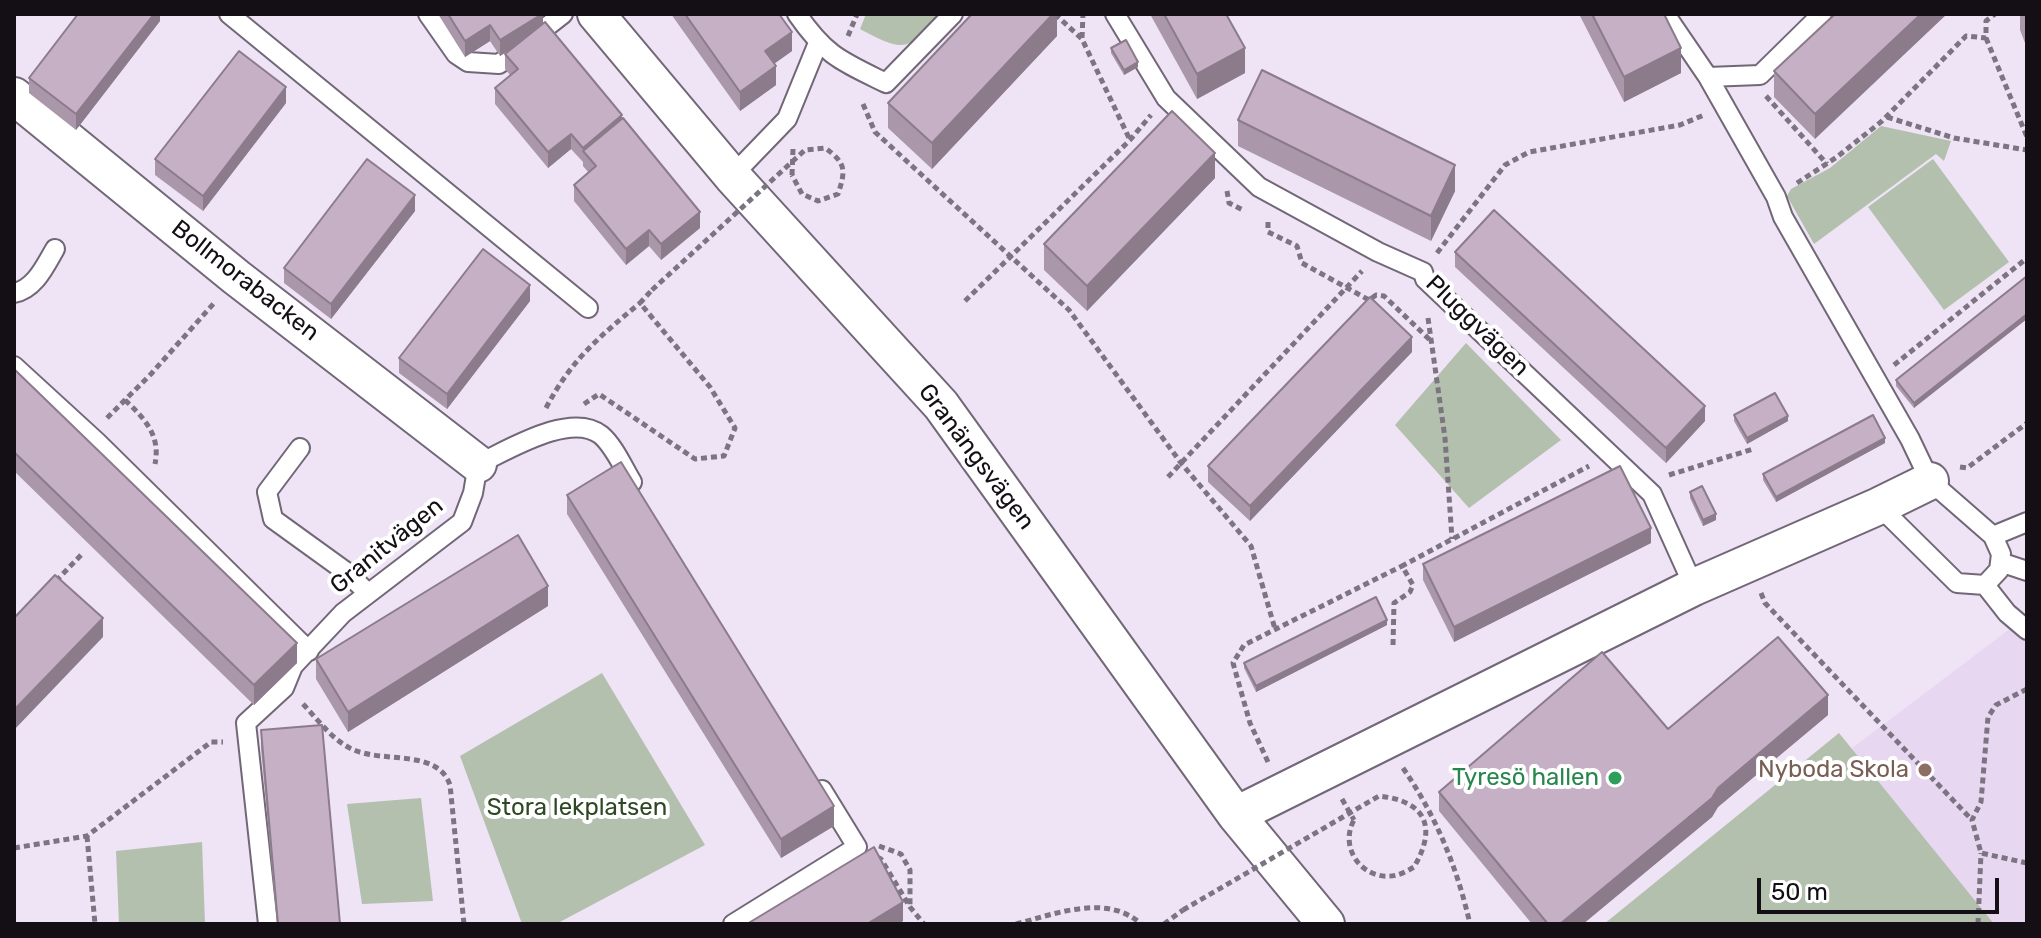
<!DOCTYPE html>
<html>
<head>
<meta charset="utf-8">
<style>
  body { margin:0 }
  #map { position:relative; width:2041px; height:938px; overflow:hidden; background:#efe3f6; font-family:Rubik,sans-serif }
  canvas { display:block }
  .frame { position:absolute; inset:0; border:16px solid #130f15; pointer-events:none }
  .scale { position:absolute; left:1757px; top:878px; width:242px; height:36px; box-sizing:border-box; border:4px solid #130f15; border-top:0; padding-left:10px; font-size:24px; line-height:28px; white-space:nowrap; color:#130f15; -webkit-text-stroke:6px #fff; paint-order:stroke }
</style>
</head>
<body>
<div id="map">
<canvas width="2041" height="938"></canvas>
<div class="frame"></div>
<div class="scale">50 m</div>
</div>
<script>
const context = document.querySelector('canvas').getContext('2d');
context.lineJoin = 'round';
function paint(path, color) {
  context.fillStyle = color;
  context.fill(path, 'evenodd');
}
function stroke(path, color, width, dash) {
  context.strokeStyle = color;
  context.lineWidth = width;
  context.lineCap = dash ? 'butt' : 'round';
  context.setLineDash(dash || []);
  context.stroke(path);
}
function drawText(font, color, halo, rows, align = 'center') {
  context.font = font + ' Rubik,sans-serif';
  context.lineWidth = 8;
  context.setLineDash([]);
  context.textBaseline = 'middle';
  context.strokeStyle = halo;
  context.fillStyle = color;
  for (const [text, x, y, turn = 0] of rows) {
    context.save();
    context.translate(x, y);
    context.rotate((+turn || 0) * Math.PI / 180);
    context.textAlign = isNaN(turn) ? turn : align;
    if (halo) context.strokeText(text, 0, 0);
    context.fillText(text, 0, 0);
    context.restore();
  }
}
const built = new Path2D(`
  M2027 616V924H1619Z`);
const green = new Path2D(`
  M866 14H943C907 50 907 54 860 29Z
  M1881 126 1951 141 1944 161 1936 154 1814 244 1787 196 1791 189 1830 168Z
  M1933 159 2009 262 1944 310 1868 207Z
  M1466 343 1561 440 1469 508 1395 425Z
  M602 673 705 845 556 924H522L460 756Z
  M1839 733 1994 924H1604Z
  M421 798 433 901 362 904 347 804Z
  M202 842 205 924H119L116 851Z`);
const path = new Path2D(`
  M1055 14 1082 39 1130 140
  M848 36 857 14
  M1082 38 1083 14
  M1986 38 2027 137
  M1766 96 1827 164
  M863 104 875 132 1069 310 1181 463 1251 546 1275 629
  M1887 117 1954 138 2027 150
  M792 175 793 149
  M1797 183 1837 157 1882 121 1966 36 1986 38V21L1995 14
  M1227 191 1229 203 1245 211
  M1268 222V232L1297 246 1302 263 1369 300 1376 295 1384 296 1431 341
  M1437 253 1505 165 1529 152 1680 125 1704 115
  M965 301 1130 140 1151 115
  M1428 318 1445 438 1452 539
  M1894 365 2027 258
  M125 400C144 418 161 435 155 464
  M584 404 599 394 695 459 724 456 735 428 710 387 640 303 652 290
  M546 408C571 360 599 337 640 303
  M107 418 151 374 215 302
  M1960 467 1967 468 2027 423
  M1669 475 1753 449
  M1168 477 1362 271
  M56 581 83 553
  M1761 593 1765 603 1972 820
  M1393 645 1394 603 1410 592 1413 585 1402 566 1589 466
  M2027 689 1996 705 1988 717 1981 802 1972 820 1981 853 2027 863
  M303 704C319 721 333 741 354 750 384 763 438 749 450 785L464 924
  M1268 762 1250 723 1233 663 1244 645 1402 566
  M1403 768C1436 816 1457 867 1470 924
  M1342 799 1354 820
  M87 836 95 924
  M879 846 901 854 910 870V906
  M14 848 87 836 211 742H223
  M877 857 881 859 910 907 924 924
  M1016 924C1055 914 1107 893 1141 924
  M1164 924 1183 910
  M1978 924 1981 853`);
const lane = new Path2D(`
  M229 14 588 308
  M428 14 456 54 468 62 499 64 563 14
  M797 14C826 56 841 61 886 83L953 14
  M1115 14 1166 98 1259 187 1378 252 1423 272 1425 279 1652 494 1694 587
  M1665 14 1708 77 1776 197 1783 217 1910 439 1930 481 1993 536 2001 554 1999 570 1985 585 1957 583 1879 506
  M1708 77 1760 75 1822 14
  M732 176 787 119 818 43
  M14 293C35 289 45 266 55 249
  M14 366 97 442 309 651
  M300 448 267 492 273 519 345 571 368 593
  M1993 536 2027 522
  M2000 562 2027 571
  M1985 585 2007 613 2027 630
  M268 924 246 723 284 688 293 666 343 613 462 522 473 493 478 464C507 451 570 411 601 435 614 446 623 467 632 482
  M733 924 857 847 822 790`);
const street = new Path2D(`
  M596 14 732 176 941 405 1236 815 1326 924
  M14 96 236 277 478 464
  M1236 815 1694 587 1879 506 1930 481`);
const pathBridge = new Path2D(`
  M652 290 805 150 825 148C846 163 846 170 838 194L818 201 802 194 792 175
  M1183 910 1379 796C1425 801 1438 826 1414 867 1409 870 1402 874 1397 875 1364 883 1338 849 1354 820`);
const wall = new Path2D(`
  M160 14V21L76 130 29 93V78Z
  M438 14H543V23L622 119 700 228 661 260 649 246 626 265 574 201V185L589 173 583 166V162L571 149 548 168 495 104V88L511 76 505 69V54L514 47 500 56 490 41 465 57Z
  M671 14H779L792 51 774 64 776 85 740 111Z
  M1057 14V36L932 169 888 128V103Z
  M1150 14H1226L1245 73 1197 99Z
  M1579 14H1664L1681 73 1624 102Z
  M1835 14 1815 139 1774 97V71Z
  M2020 14H2027V48L2020 30Z
  M1111 48 1138 67 1124 75 1111 53Z
  M286 103 203 211 155 175V159Z
  M1238 120 1455 191 1431 241 1238 146Z
  M1215 178 1087 311 1044 270V244Z
  M415 211 331 319 284 283V268Z
  M1455 252 1705 421 1666 463 1455 267Z
  M2027 276 1914 408 1896 386V380Z
  M530 301 447 409 399 373V358Z
  M1412 352 1250 521 1208 482V466Z
  M14 369 297 663 254 705 14 471Z
  M1734 415 1788 421 1747 444 1734 421Z
  M1885 443 1776 502 1763 480V474Z
  M1690 492 1716 520 1703 526 1690 498Z
  M567 495 834 826 781 858 567 514Z
  M1651 543 1454 642 1423 580V564Z
  M548 606 348 732 316 679V659Z
  M1387 625 1256 692 1244 668V663Z
  M1828 715 1718 807 1712 817 1583 924H1532L1439 811V792L1668 729Z
  M261 730 340 924H277L261 749Z`);
const shadedWall = new Path2D(`
  M154 14H160V21L76 130V114Z
  M542 14H543V28L500 56V40Z
  M1053 14H1057V36L932 169V143Z
  M1921 14H1947L1815 139V114Z
  M490 25V41L465 57V41Z
  M792 32V51L765 70V51Z
  M1245 48V73L1197 99V74Z
  M1681 48V73L1624 102V77Z
  M1138 62V67L1124 75V70Z
  M776 66V85L740 111V92Z
  M286 87V103L203 211V196Z
  M622 115V131L583 151V163V148Z
  M571 134V149L548 168V152Z
  M1215 153V178L1087 311V286Z
  M1455 165V191L1431 241V216Z
  M415 195V211L331 319V304Z
  M700 212V228L661 260V244Z
  M649 230V246L626 265V249Z
  M530 285V301L447 409V394Z
  M2027 314V319L1914 408V403Z
  M1412 337V352L1250 521V506Z
  M1705 406V421L1666 463V448Z
  M1788 416V421L1747 444V438Z
  M1885 438V443L1776 502V497Z
  M1716 514V520L1703 526V520Z
  M1651 528V543L1454 642V627Z
  M548 586V606L348 732V712Z
  M103 618V637L14 730V710Z
  M1387 620V625L1256 692V686Z
  M297 643V663L254 705V685Z
  M1828 695V715L1718 807 1712 817 1583 924H1560Z
  M834 806V826L781 858V839Z
  M903 902V921L899 924H867Z`);
const building = new Path2D(`
  M78 14H154L76 114 29 78Z
  M448 14H542L500 40 490 25 465 41Z
  M685 14H779L792 32 765 51 776 66 740 92Z
  M972 14H1053L932 143 888 103Z
  M1164 14H1226L1245 48 1197 74Z
  M1592 14H1664L1681 48 1624 77Z
  M1835 14H1921L1815 114 1774 71Z
  M545 22 622 115 583 148 571 134 548 152 495 88 518 69 505 54Z
  M1126 40 1138 62 1124 70 1111 48Z
  M239 51 286 87 203 196 155 159Z
  M1262 70 1455 165 1431 216 1238 120Z
  M1172 111 1215 153 1087 286 1044 244Z
  M623 118 700 212 661 244 649 230 626 249 574 185 596 166 583 151Z
  M367 159 415 195 331 304 284 268Z
  M1494 210 1705 406 1666 448 1455 252Z
  M483 249 530 285 447 394 399 358Z
  M2027 276V314L1914 403 1896 380Z
  M1370 297 1412 337 1250 506 1208 466Z
  M14 369 297 643 254 685 14 452Z
  M1775 393 1788 416 1747 438 1734 415Z
  M1873 415 1885 438 1776 497 1763 474Z
  M621 462 834 806 781 839 567 495Z
  M1620 466 1651 528 1454 627 1423 564Z
  M1702 486 1716 514 1703 520 1690 492Z
  M518 535 548 586 348 712 316 659Z
  M55 575 103 618 14 710V618Z
  M1376 597 1387 620 1256 686 1244 663Z
  M1778 637 1828 695 1718 788 1712 798 1560 924H1548L1439 792 1602 652 1668 729Z
  M322 725 340 924H278L261 730Z
  M874 847 903 902 867 924H747Z`);
const markers = [
  [1925,770,8,"#8d6e63"],
  [1615,778,8,"#2e9e5b"]
];
const streetNames = [
  ["Bollmorabacken",245,281,38],
  ["Pluggvägen",1477,326,44],
  ["Granängsvägen",976,457,53],
  ["Granitvägen",387,546,-39]
];
const educationNames = [
  ["Nyboda Skola",1909,770]
];
const leisureNames = [
  ["Tyresö hallen",1599,778]
];
const parkNames = [
  ["Stora lekplatsen",577,808]
];
paint(built, '#e8d7f0');
paint(green, '#b2c0ad');
stroke(lane, '#726777', 22);
stroke(street, '#726777', 40);
stroke(path, '#7c7480', 5, [6, 4]);
stroke(lane, '#fff', 18);
stroke(street, '#fff', 36);
stroke(pathBridge, '#7c7480', 5, [6, 4]);
paint(wall, '#aa97aa');
paint(shadedWall, '#8b7b8b');
paint(building, '#c6b0c6');
stroke(building, '#8b7b8b', 2);
for (const [x, y, r, color] of markers) {
  const dot = new Path2D();
  dot.arc(x, y, r, 0, 2 * Math.PI);
  context.fillStyle = color;
  context.fill(dot);
  stroke(dot, '#fff', 3);
}
drawText('24px', '#130f15', '#fff', streetNames);
drawText('24px', '#785e54', '#fff', educationNames, 'right');
drawText('24px', '#27864d', '#fff', leisureNames, 'right');
drawText('24px', '#2d4822', '#fff', parkNames);
</script>
</body>
</html>
